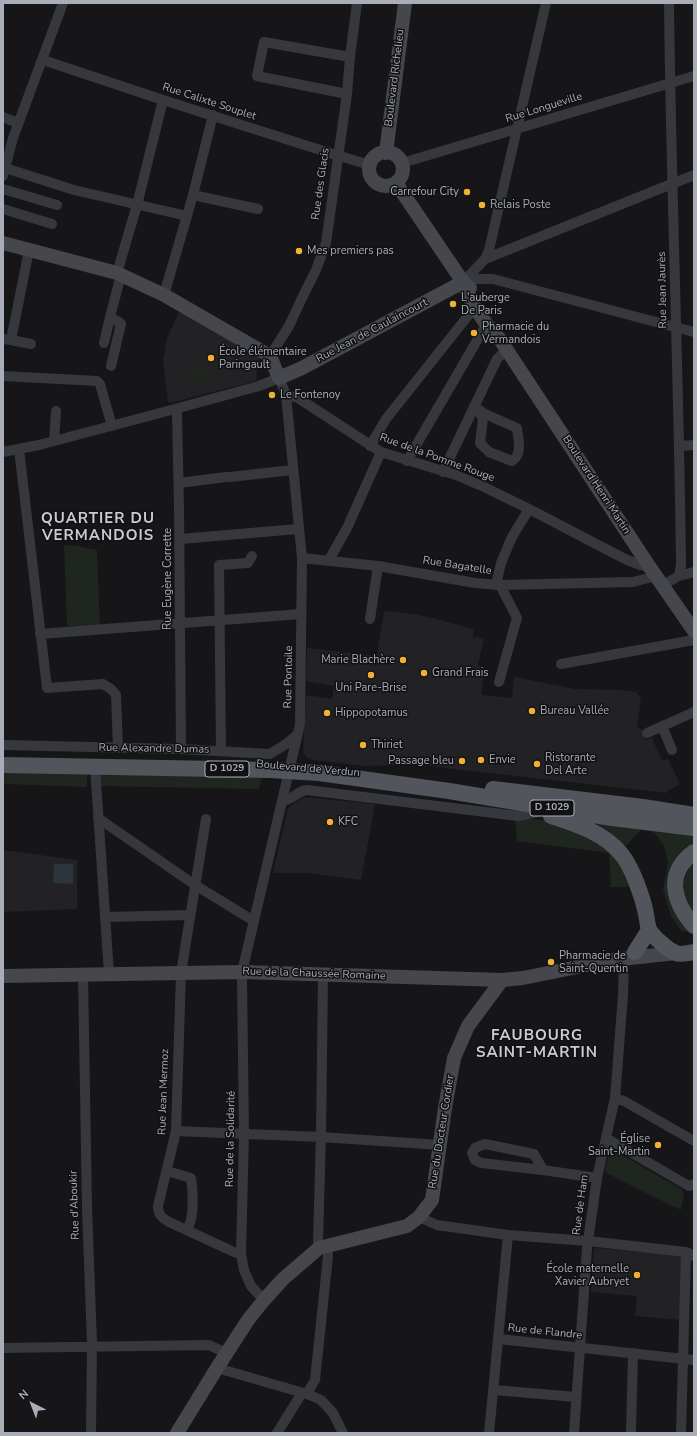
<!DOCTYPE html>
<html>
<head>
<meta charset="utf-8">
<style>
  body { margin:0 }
  #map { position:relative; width:697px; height:1436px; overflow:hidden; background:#161618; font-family:"Nunito Sans",sans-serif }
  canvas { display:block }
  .frame { position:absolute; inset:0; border:4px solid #a8adb8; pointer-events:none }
  .north { position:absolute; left:12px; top:1384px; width:40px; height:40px; -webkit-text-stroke:3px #111113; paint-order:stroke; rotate:318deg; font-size:11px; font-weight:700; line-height:16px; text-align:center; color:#a8adb8 }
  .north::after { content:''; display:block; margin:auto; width:14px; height:18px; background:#a8adb8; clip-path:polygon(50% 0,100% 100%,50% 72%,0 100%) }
</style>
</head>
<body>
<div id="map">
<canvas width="697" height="1436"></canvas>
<div class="frame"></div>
<div class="north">N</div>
</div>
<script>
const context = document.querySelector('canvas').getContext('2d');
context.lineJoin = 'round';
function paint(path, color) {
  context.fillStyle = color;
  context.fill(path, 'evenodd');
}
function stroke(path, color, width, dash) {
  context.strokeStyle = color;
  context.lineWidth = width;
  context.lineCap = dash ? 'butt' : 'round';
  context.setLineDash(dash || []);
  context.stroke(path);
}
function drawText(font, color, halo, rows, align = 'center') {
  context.font = font + ' "Nunito Sans",sans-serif';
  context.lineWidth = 3;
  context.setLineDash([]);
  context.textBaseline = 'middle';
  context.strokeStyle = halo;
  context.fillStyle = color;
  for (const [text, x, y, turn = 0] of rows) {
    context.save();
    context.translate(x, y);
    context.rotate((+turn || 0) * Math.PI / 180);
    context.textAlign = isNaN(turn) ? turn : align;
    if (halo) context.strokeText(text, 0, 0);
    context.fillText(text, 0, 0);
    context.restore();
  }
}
const built = new Path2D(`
  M180 310 259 356 256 381 170 403 168 402 163 360 167 338Z
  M384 611 414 614 433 618 473 629V637L484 638 478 665 485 667 482 688V695L512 698 514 677 575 689 621 690 636 692 641 699 637 728 641 729 646 740 652 738 662 761 668 759 680 784 667 791V793L453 769 419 764 365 766 313 760 307 758 303 753 306 695 332 699 334 686 306 681 307 648 377 656Z
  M303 797 375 804 361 880 307 873H273L288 808Z
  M3 850 77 860V909L3 912Z
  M597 1248 680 1255 682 1258 681 1320 635 1316 637 1296 591 1292 594 1249Z`);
const green = new Path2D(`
  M189 368 210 369 209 380 188 379Z
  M64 545 76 546 97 550 100 627 67 626Z
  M3 771 87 774V787L3 784Z
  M99 775 262 776 259 789 101 786Z
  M515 818C528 819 542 819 555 822 566 825 606 846 613 854 621 863 627 876 629 887H611L609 853 517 841Z
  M586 818 694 832V847L671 898 681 922 690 931 682 932 671 916 663 890 668 862 664 846 655 833 642 829 626 846 621 845Z
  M694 860V916C691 911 687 905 685 899 680 886 686 871 694 860Z
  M610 1148 681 1189 684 1195 681 1210 642 1191 605 1172Z`);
const water = new Path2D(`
  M54 864H73V884L53 883Z`);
const street = new Path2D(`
  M669 3C671 190 679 378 681 565L679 576
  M43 60 163 100 333 154
  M347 94 257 76 264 42 350 57
  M3 117 18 123
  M343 157 370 165
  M402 163 694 76
  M5 168 74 190 187 216
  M3 176 13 138 63 3
  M3 189 57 205
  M193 195 258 209
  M3 209 52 224
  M485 259 694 175
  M117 273 137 205 163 100
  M463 282 485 259 489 250 546 3
  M463 282 475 279H493L694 332
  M164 295 193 195 213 115
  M3 339 11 340 29 250
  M11 340 31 344
  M104 343 110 317
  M270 356 289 326 301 300 316 270 326 243 347 94 350 57 357 3
  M111 366 121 324 119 322 110 317 121 275
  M3 376 97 381 100 384 112 426
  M286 395 298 398 381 452 456 475 484 487 529 509 625 559 640 565 649 566
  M474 406 485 414 517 428C518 439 523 454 512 461L489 452 480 443 483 418Z
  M175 409 177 414 179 507 181 749
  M54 441 56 411
  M370 446 386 419 475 307
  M680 446 694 445
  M19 449 47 688 103 684 111 689 116 695 118 748
  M3 452 39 445 175 409 259 386 279 378 286 395 302 558 300 724 242 972V980L244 1134 241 1254 244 1270 251 1286 264 1300
  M407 461 486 325
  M443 472 497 359 506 350
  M230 477 292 470
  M179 483 226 477
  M180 539 298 529
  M302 558 378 566 475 583 500 585 633 582 656 576
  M329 560 347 528 381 452
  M496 585 501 563 512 537 529 509
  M663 585 679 576 694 572
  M370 619 378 566
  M40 634 301 614
  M561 664 694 640
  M499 682 517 618 500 585
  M662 726 672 750
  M647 733 694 712
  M3 745 181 749 270 754 286 744 298 734
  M221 751 219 565 248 563 252 556
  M95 766 109 974
  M282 801C294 799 297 791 307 790L518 816 537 812
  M98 818 195 885 254 921
  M206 819 181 973 176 1131 158 1206C158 1215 161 1217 169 1222L234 1252 241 1254
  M105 917 190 915
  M83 975 87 1207 92 1344 91 1433
  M615 1098 624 1101 694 1141
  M176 1131 321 1137 440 1145
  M606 1138 689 1186 694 1184
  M543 1170 481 1163 475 1160 472 1153 475 1148 485 1144 534 1154 543 1170 597 1178
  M167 1171 191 1178C193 1190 195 1221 186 1230
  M419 1217 437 1225 508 1235 588 1241 686 1252 694 1256
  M319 1248 318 1243 321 1134 323 974
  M499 1339 694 1360
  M3 1348 209 1345 226 1353
  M217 1368 307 1394 321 1400 333 1413 343 1433
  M494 1390 576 1397
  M307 1394 315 1380 328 1256 327 1246
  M277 1433 302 1393
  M489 1433 508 1235
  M574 1433 587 1248 597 1178 615 1098 623 995 624 958
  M631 1433 633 1353
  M681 1433 686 1252`);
const secondary = new Path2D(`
  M369 169a17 17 0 1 1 34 0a17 17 0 1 1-34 0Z
  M386 153 405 3
  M396 183 463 282 470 288
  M3 243 117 273 164 295 270 356 279 378 302 368 463 282
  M463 282C471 304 482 321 499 338L649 566 694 631
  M3 976 242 972 502 980 523 978 612 960 676 953
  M177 1433 217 1368 248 1320 264 1300 283 1279 319 1248 407 1226 419 1217 432 1200 445 1108 454 1058 468 1026 502 980`);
const primary = new Path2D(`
  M3 765 270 770 319 773 449 791 612 818 694 828
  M493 789 643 807 694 815
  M551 816C576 824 605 833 622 855 632 867 643 898 646 914 647 919 647 924 649 929 651 935 669 951 676 953 680 955 689 953 694 952
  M694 852C665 873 673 902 694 926
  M635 952 649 930`);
const streetBridge = new Path2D(`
  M333 154 343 157`);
const markers = [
  [467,192,4,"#f2b134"],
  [482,205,4,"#f2b134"],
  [299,251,4,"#f2b134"],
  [453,304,4,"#f2b134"],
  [474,333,4,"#f2b134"],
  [211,358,4,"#f2b134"],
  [272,395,4,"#f2b134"],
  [403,660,4,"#f2b134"],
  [424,673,4,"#f2b134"],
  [371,675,4,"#f2b134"],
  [532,711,4,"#f2b134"],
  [327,713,4,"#f2b134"],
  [363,745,4,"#f2b134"],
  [481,760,4,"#f2b134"],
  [462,761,4,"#f2b134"],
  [537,764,4,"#f2b134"],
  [330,822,4,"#f2b134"],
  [551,962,4,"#f2b134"],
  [658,1145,4,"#f2b134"],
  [637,1275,4,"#f2b134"]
];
const shields = [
  [227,769,44],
  [552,808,44]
];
const shieldNames = [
  ["D 1029",227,769],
  ["D 1029",552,808]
];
const streetNames = [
  ["Boulevard Richelieu",395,78,-83],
  ["Rue Calixte Souplet",209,102,18],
  ["Rue Longueville",544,108,-17],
  ["Rue des Glacis",321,184,-82],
  ["Rue Jean Jaurès",663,290,-91],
  ["Rue Jean de Caulaincourt",372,331,-28],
  ["Rue de la Pomme Rouge",437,458,20],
  ["Boulevard Henri Martin",596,485,57],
  ["Rue Bagatelle",457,566,9],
  ["Rue Eugène Corrette",168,579,-90],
  ["Rue Pontoile",289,677,-89],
  ["Rue Alexandre Dumas",154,749,1],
  ["Boulevard de Verdun",308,769,5],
  ["Rue de la Chaussée Romaine",314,974,2],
  ["Rue Jean Mermoz",164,1092,-88],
  ["Rue du Docteur Cordier",442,1132,-81],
  ["Rue de la Solidarité",231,1139,-89],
  ["Rue d'Aboukir",75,1205,-92],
  ["Rue de Ham",581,1205,-82],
  ["Rue de Flandre",545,1332,6]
];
const poiNames = [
  ["Carrefour City",459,192,"right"],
  ["Relais Poste",490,205],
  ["Mes premiers pas",307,251],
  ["L'auberge",461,298],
  ["De Paris",461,311],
  ["Pharmacie du",482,327],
  ["Vermandois",482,340],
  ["École élémentaire",219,352],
  ["Paringault",219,365],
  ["Le Fontenoy",280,395],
  ["Marie Blachère",395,660,"right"],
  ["Grand Frais",432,673],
  ["Uni Pare-Brise",371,688,"center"],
  ["Bureau Vallée",540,711],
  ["Hippopotamus",335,713],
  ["Thiriet",371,745],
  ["Ristorante",545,758],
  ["Del Arte",545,771],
  ["Envie",489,760],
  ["Passage bleu",454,761,"right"],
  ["KFC",338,822],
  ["Pharmacie de",559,956],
  ["Saint-Quentin",559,969],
  ["Église",650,1139,"right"],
  ["Saint-Martin",650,1152,"right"],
  ["École maternelle",629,1269,"right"],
  ["Xavier Aubryet",629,1282,"right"]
];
const districtNames = [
  ["QUARTIER DU",98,519],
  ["VERMANDOIS",98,536],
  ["FAUBOURG",537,1036],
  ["SAINT-MARTIN",537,1053]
];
paint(built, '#222225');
paint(green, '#1e261f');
paint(water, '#2c353c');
stroke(street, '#37383d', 10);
stroke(secondary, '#45474d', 14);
stroke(primary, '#53555c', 16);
stroke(streetBridge, '#37383d', 10);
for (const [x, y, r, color] of markers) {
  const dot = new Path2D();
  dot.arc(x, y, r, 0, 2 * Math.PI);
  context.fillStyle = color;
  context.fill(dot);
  stroke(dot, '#111113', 1.5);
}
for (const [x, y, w] of shields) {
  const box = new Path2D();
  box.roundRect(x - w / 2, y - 8, w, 16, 3);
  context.fillStyle = '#111113';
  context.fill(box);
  stroke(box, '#a8adb8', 1);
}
drawText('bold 10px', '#a8adb8', null, shieldNames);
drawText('11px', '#a8adb8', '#111113', streetNames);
drawText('11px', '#a8adb8', '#111113', poiNames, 'left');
context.letterSpacing = '1px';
drawText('bold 15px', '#c9ccd4', '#111113', districtNames);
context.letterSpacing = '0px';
</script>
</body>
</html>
